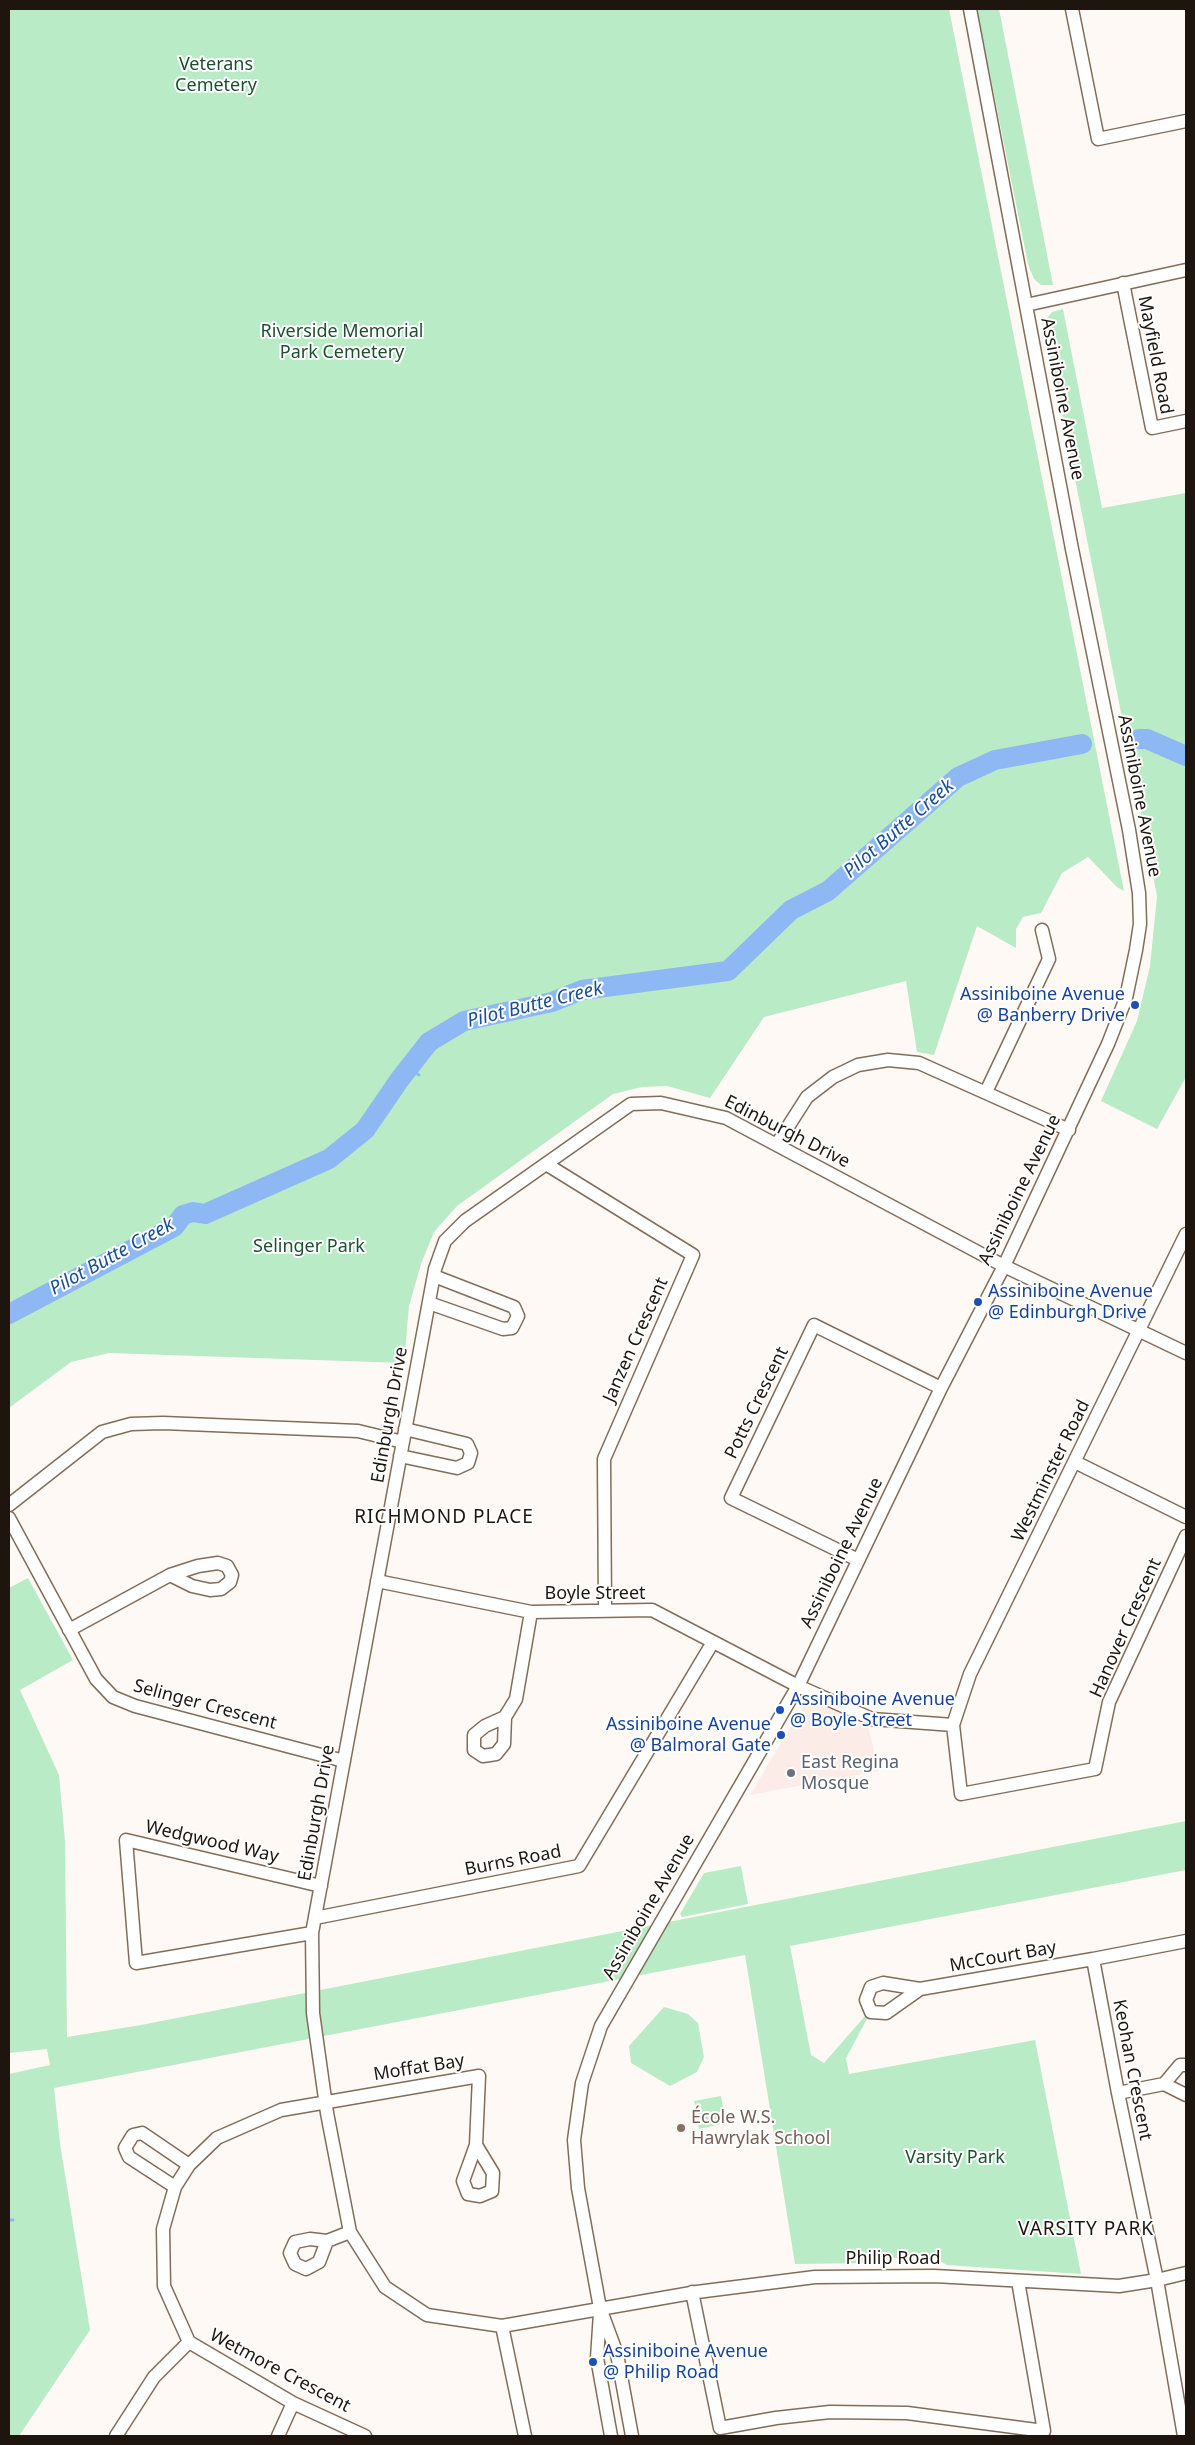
<!DOCTYPE html>
<meta charset="utf-8">
<style>
body{margin:0}
#map{position:relative;width:1195px;height:2445px;overflow:hidden;background:#fef9f4;font-family:"Noto Sans",sans-serif}
canvas{display:block}
.frame{position:absolute;inset:0;border:10px solid #1e160e;pointer-events:none}
</style>
<div id="map">
<canvas width="1195" height="2445"></canvas>
<div class="frame"></div>
</div>
<script>
const ctx = document.querySelector('canvas').getContext('2d');
ctx.lineJoin = 'round';
function paint(path, color) { ctx.fillStyle = color; ctx.fill(path, 'evenodd'); }
const toPath = rows => new Path2D(rows.map(r => 'M' + r).join(''));
function stroke(path, color, width, dash) { ctx.strokeStyle = color; ctx.lineWidth = width; ctx.lineCap = dash ? 'butt' : 'round'; ctx.setLineDash(dash || []); ctx.stroke(path); }
function label(font, color, halo, rows, align = 'center') {
  ctx.font = font + ' "Noto Sans",sans-serif'; ctx.lineWidth = 4; ctx.setLineDash([]); ctx.textBaseline = 'middle'; ctx.strokeStyle = halo; ctx.fillStyle = color; for (const [text, x, y, turn = 0] of rows) {
    ctx.save(); ctx.translate(x, y); ctx.rotate((+turn || 0) * Math.PI / 180); ctx.textAlign = isNaN(turn) ? turn : align; if (halo) ctx.strokeText(text, 0, 0); ctx.fillText(text, 0, 0); ctx.restore();
  }
}
paint(toPath([
 [811,1700,818,1701,868,1726,879,1771,750,1795,803,1706]
]), '#fcece8');
paint(toPath([
 [9,9,949,9,1124,891,1117,887,1088,857,1062,873,1041,913,1023,917,1016,929,1016,948,977,926,934,1055,917,1052,906,981,764,1017,710,1098,667,1086,642,1087,613,1094,457,1206,434,1232,421,1264,409,1306,404,1363,109,1353,71,1362,9,1408],
 [977,9,999,9,1053,285,1041,285,1034,279,1028,264],
 [1063,309,1102,508,1186,493,1186,1077,1157,1129,1101,1101,1137,1021,1150,966,1157,896,1045,326,1046,319,1052,312],
 [28,1578,73,1660,20,1690,59,1775,65,1841,67,2037,141,2025,1186,1821,1186,1870,790,1946,811,2055,824,2063,866,2015,868,2017,846,2058,849,2074,1035,2040,1081,2274,947,2265,935,2258,881,2258,868,2263,795,2264,745,1955,54,2088,60,2143,90,2330,19,2436,9,2436,9,2074,50,2065,47,2049,9,2053,9,1588],
 [741,1866,748,1904,682,1917,680,1914,704,1873],
 [664,2007,688,2014,698,2023,704,2057,697,2072,670,2086,631,2063,629,2046],
 [721,2096,726,2123,699,2129,694,2101]
]), '#b9ebc6');
stroke(toPath([
 [406,1073,414,1072,419,1075],
 [9,2220,13,2220]
]), '#8eb8f4', 3);
stroke(toPath([
 [1139,739,1147,739,1186,756],
 [9,1314,174,1227,183,1215,193,1212,205,1214,329,1159,365,1130,400,1079,429,1042,464,1021,552,1002,582,990,728,971,791,910,828,891,958,777,995,760,1082,744]
]), '#8eb8f4', 20);
const minor = toPath([
 [1072,9,1098,139,1186,121],
 [1123,283,1152,428,1186,421],
 [1026,305,1186,270],
 [986,1092,1049,959,1042,930],
 [777,1144,807,1097,833,1077,858,1065,888,1060,919,1063,1069,1130],
 [546,1164,693,1255,604,1459,605,1611],
 [1186,1234,970,1674,953,1725,961,1794,1095,1769,1109,1702,1186,1536],
 [429,1303,503,1329,512,1328,518,1316,514,1307,434,1276],
 [1186,1353,1004,1266,726,1118,661,1103,631,1104,465,1221,445,1241,435,1269,312,1933,313,2013,327,2113,350,2232,385,2287,427,2315,502,2326,697,2292,815,2277,934,2276,1119,2286,1157,2280,1186,2273],
 [400,1456,457,1468,468,1463,471,1453,467,1444,405,1429],
 [1075,1462,1186,1517],
 [9,1505,102,1432,131,1424,163,1423,358,1431,403,1442],
 [9,1518,96,1679,113,1697,135,1706,344,1761],
 [858,1560,731,1498,814,1325,941,1388],
 [377,1581,531,1612,652,1610,798,1686,872,1719,953,1725],
 [69,1630,170,1575,198,1566,218,1563,227,1566,232,1575,230,1582,221,1589,210,1590,192,1586,170,1575],
 [505,1717,485,1726,474,1735,474,1750,483,1756,496,1754,504,1744,505,1717,516,1699,531,1612],
 [315,1918,579,1866,713,1642],
 [312,1933,136,1963,126,1840,321,1886],
 [920,1989,886,2013,871,2012,866,2000,871,1987,883,1983,920,1989,1093,1959],
 [1164,2084,1186,2095],
 [1118,2093,1164,2084,1180,2065,1186,2065],
 [175,2187,129,2157,125,2148,133,2135,142,2133,189,2165],
 [327,2241,319,2262,306,2269,295,2264,290,2253,295,2242,310,2239,327,2241,350,2232],
 [692,2292,720,2428,776,2418,830,2412,907,2413,1044,2431,1018,2281],
 [600,2313,597,2358,611,2436],
 [502,2326,525,2436],
 [116,2436,154,2377,189,2342],
 [278,2436,293,2403],
 [365,2436,293,2403,189,2342,164,2286,163,2229,175,2187,189,2165,217,2138,281,2110,479,2076,476,2145,463,2181,468,2194,480,2196,492,2191,493,2173,476,2145],
 [632,2436,617,2354,600,2308,578,2188,574,2140,582,2083,601,2026,798,1686,941,1388,1004,1266,1108,1044,1126,998,1136,950,1140,924,1139,893,1129,830,1072,549,970,9],
 [1184,2436,1157,2280,1118,2093,1093,1959,1186,1941]
]);
stroke(minor, '#826d5a', 15);
stroke(minor, '#fff', 12);
for (const [x, y, r, color] of [
 [1135,1005,5,"#1a4fb4"],
 [978,1302,5,"#1a4fb4"],
 [780,1710,5,"#1a4fb4"],
 [781,1735,5,"#1a4fb4"],
 [791,1773,5,"#6b7280"],
 [681,2128,5,"#8d6e63"],
 [593,2362,5,"#1a4fb4"]
]) { const dot = new Path2D(); dot.arc(x, y, r, 0, 2 * Math.PI); ctx.fillStyle = color; ctx.fill(dot); stroke(dot, '#fff', 2); }
label('18px', '#1d4f2f', '#fff', [
 ["Veterans",216,65],
 ["Cemetery",216,86],
 ["Riverside Memorial",342,332],
 ["Park Cemetery",342,353],
 ["Selinger Park",309,1247],
 ["Varsity Park",955,2158]
]);
label('18px', '#1e160e', '#fff', [
 ["Mayfield Road",1155,355,79],
 ["Assiniboine Avenue",1062,399,79],
 ["Assiniboine Avenue",1139,796,79],
 ["Edinburgh Drive",787,1132,27],
 ["Assiniboine Avenue",1020,1190,-64],
 ["Janzen Crescent",636,1340,-66],
 ["Potts Crescent",757,1403,-64],
 ["Edinburgh Drive",390,1415,-80],
 ["Westminster Road",1051,1471,-64],
 ["Assiniboine Avenue",842,1553,-64],
 ["Boyle Street",595,1594],
 ["Hanover Crescent",1126,1628,-66],
 ["Selinger Crescent",205,1705,15],
 ["Edinburgh Drive",317,1813,-80],
 ["Wedgwood Way",212,1842,13],
 ["Burns Road",513,1861,-11],
 ["Assiniboine Avenue",649,1907,-60],
 ["McCourt Bay",1003,1957,-10],
 ["Moffat Bay",419,2068,-9],
 ["Keohan Crescent",1132,2070,79],
 ["Philip Road",893,2259],
 ["Wetmore Crescent",280,2371,28]
]);
label('18px', '#164399', '#fff', [
 ["Assiniboine Avenue",1125,995,"right"],
 ["@ Banberry Drive",1125,1016,"right"],
 ["Assiniboine Avenue",988,1292],
 ["@ Edinburgh Drive",988,1313],
 ["Assiniboine Avenue",790,1700],
 ["@ Boyle Street",790,1721],
 ["Assiniboine Avenue",771,1725,"right"],
 ["@ Balmoral Gate",771,1746,"right"],
 ["Assiniboine Avenue",603,2352],
 ["@ Philip Road",603,2373]
], 'left');
label('18px', '#5b616d', '#fff', [
 ["East Regina",801,1763],
 ["Mosque",801,1784]
], 'left');
label('18px', '#785e54', '#fff', [
 ["École W.S.",691,2118],
 ["Hawrylak School",691,2139]
], 'left');
label('italic 19px', '#194e94', '#fff', [
 ["Pilot Butte Creek",899,829,-41],
 ["Pilot Butte Creek",535,1005,-14],
 ["Pilot Butte Creek",112,1257,-29]
]);
ctx.letterSpacing = '1px';
label('19px', '#1e160e', '#fff', [
 ["RICHMOND PLACE",444,1518],
 ["VARSITY PARK",1086,2230]
]);
ctx.letterSpacing = '0px';
</script>
